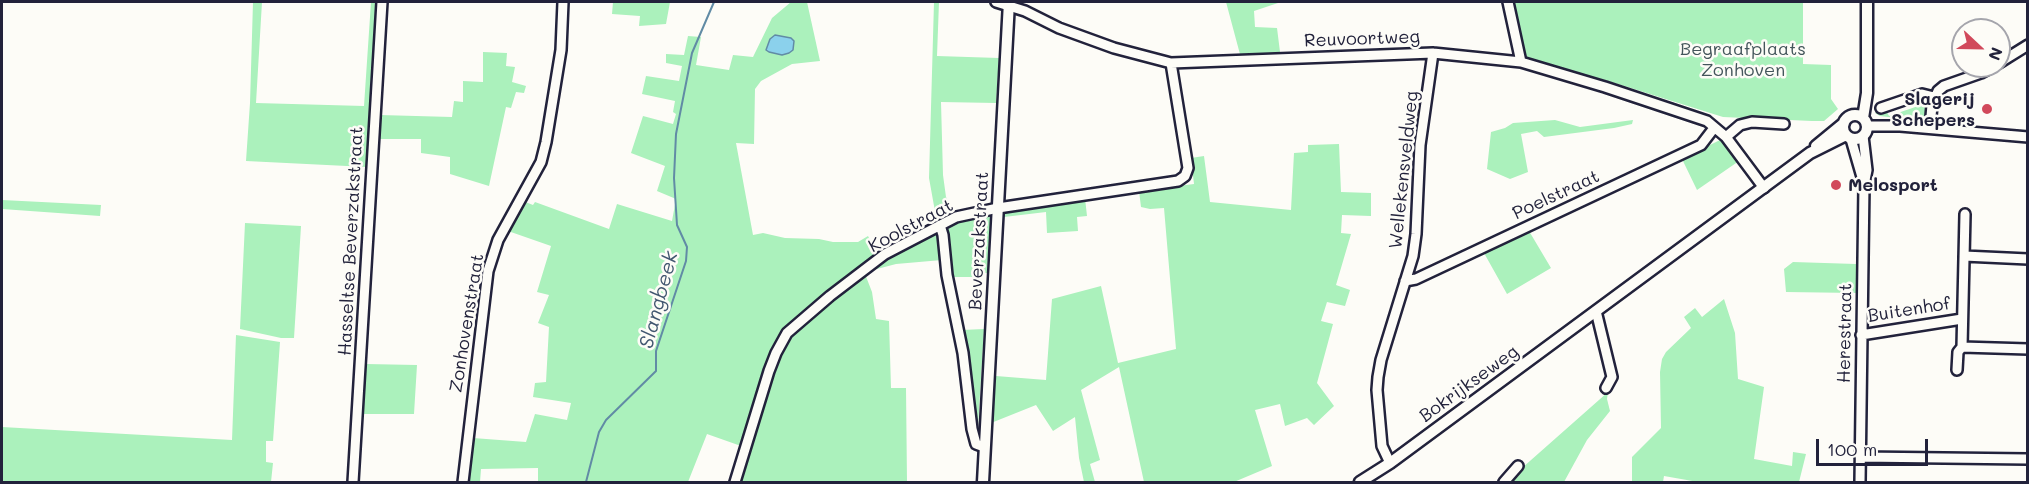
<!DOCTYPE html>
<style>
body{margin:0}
#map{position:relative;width:2029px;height:484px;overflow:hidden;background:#fdfcf7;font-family:Mali,sans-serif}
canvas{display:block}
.frame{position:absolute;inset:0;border:3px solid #22223b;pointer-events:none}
.north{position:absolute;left:1951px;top:18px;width:60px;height:60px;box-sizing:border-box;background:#fdfcf7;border:2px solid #a5a5ac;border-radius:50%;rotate:112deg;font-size:16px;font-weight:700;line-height:24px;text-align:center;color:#22223b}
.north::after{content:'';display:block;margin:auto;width:21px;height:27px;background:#d1495b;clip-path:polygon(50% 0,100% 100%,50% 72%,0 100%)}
.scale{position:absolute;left:1816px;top:439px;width:112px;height:27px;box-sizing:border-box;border:3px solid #22223b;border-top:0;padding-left:8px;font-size:18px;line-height:21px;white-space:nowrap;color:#22223b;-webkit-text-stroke:4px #fdfcf7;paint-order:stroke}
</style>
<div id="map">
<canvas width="2029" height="484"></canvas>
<div class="frame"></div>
<div class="north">N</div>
<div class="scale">100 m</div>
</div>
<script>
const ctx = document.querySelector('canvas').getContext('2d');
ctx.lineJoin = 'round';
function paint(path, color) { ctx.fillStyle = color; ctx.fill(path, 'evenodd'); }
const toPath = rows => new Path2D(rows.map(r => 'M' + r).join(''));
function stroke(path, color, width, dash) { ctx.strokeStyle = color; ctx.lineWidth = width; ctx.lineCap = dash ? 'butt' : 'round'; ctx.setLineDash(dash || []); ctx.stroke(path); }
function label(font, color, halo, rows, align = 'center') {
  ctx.font = font + ' Mali,sans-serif'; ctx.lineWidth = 5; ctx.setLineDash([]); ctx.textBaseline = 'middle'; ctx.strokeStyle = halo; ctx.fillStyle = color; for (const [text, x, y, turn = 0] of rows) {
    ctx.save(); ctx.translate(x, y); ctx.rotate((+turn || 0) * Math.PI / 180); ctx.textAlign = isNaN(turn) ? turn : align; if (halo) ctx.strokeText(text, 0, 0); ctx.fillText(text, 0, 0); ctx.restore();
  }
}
paint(toPath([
 [253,2,262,2,256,103,364,106,371,2,378,2,367,167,246,161,250,103],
 [613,2,670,2,666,24,639,26,640,16,612,14],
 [791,2,807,2,820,61,792,64,761,81,755,89,754,144,736,143,753,235,763,233,785,238,819,239,833,242,858,242,868,236,877,254,787,327,771,354,741,446,707,434,688,482,538,482,538,468,481,469,480,482,469,482,473,438,526,442,535,414,567,420,571,403,533,397,535,383,546,382,549,327,538,323,549,295,537,292,551,246,508,231,523,201,533,205,535,202,609,229,617,204,672,221,676,199,657,191,665,166,631,153,643,116,673,124,676,114,673,112,675,101,642,94,646,76,679,81,682,66,666,63,666,54,684,55,688,36,701,37,696,65,729,70,733,55,753,57,772,18],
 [934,2,939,2,937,56,999,58,996,103,941,102,943,175,946,197,953,212,936,217,929,178],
 [1226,2,1281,2,1254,11,1255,27,1277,28,1280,52,1278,55,1241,58],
 [1511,2,1803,2,1803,64,1831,65,1831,99,1838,109,1824,121,1812,121,1723,117,1605,80,1529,60,1524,52,1519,35],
 [483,52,507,53,506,66,515,67,512,82,526,86,524,93,516,92,511,108,506,107,489,186,450,174,450,157,421,153,421,139,380,139,380,115,452,117,454,101,463,102,463,81,483,82],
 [1922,97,1928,101,1926,118,1921,121,1880,116,1875,113,1882,108,1886,110,1889,116,1924,104],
 [1555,120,1580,127,1633,120,1632,124,1614,128,1544,137,1537,131,1521,134,1528,172,1510,179,1487,169,1491,132,1505,128,1513,123],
 [1720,140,1739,161,1697,190,1682,159],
 [1339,144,1341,192,1371,193,1371,216,1342,215,1341,233,1351,234,1336,285,1350,290,1345,306,1327,302,1321,321,1333,324,1317,383,1334,406,1314,425,1307,418,1285,426,1280,404,1255,410,1272,466,1234,482,1144,482,1119,367,1081,390,1100,460,1090,464,1095,482,1084,482,1079,458,1075,417,1053,431,1036,405,991,423,996,376,1046,380,1052,299,1101,286,1118,363,1176,349,1164,208,1150,209,1141,207,1139,191,1194,184,1191,158,1204,156,1210,202,1291,210,1294,153,1308,152,1308,145],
 [1085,198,1087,216,1077,217,1078,231,1047,233,1046,212,1004,217,1004,210],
 [2,200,101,205,100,216,2,209],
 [991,211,987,273,978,273,977,277,950,277,946,231,949,224,953,221],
 [245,223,301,226,294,338,281,338,240,329],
 [1529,231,1551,268,1507,294,1484,253],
 [934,234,939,237,942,260,896,264,877,269,877,266],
 [1793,262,1856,264,1856,293,1786,292,1784,269],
 [865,274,872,292,876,319,889,321,891,388,906,388,907,482,740,482,778,364,791,336,824,306],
 [1724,299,1735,333,1738,379,1764,387,1754,459,1792,466,1793,452,1806,454,1799,482,1698,482,1664,476,1663,482,1632,482,1632,457,1661,428,1660,372,1662,359,1666,352,1691,328,1684,317,1695,308,1702,317],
 [984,329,978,426,976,429,962,330],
 [236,335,280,342,273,441,266,441,266,462,273,463,271,482,2,482,2,427,232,440],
 [366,364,417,365,414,414,363,414],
 [1608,392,1607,399,1610,411,1587,440,1564,482,1509,482,1522,468]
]), '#abf1bc');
const water = toPath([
 [775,35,791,38,794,41,793,50,789,53,782,55,769,52,766,50,770,39,775,35]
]);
paint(water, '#8bd1ec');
stroke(water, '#618ba5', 1.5);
stroke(toPath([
 [586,482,599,432,606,420,656,371,656,351,686,261,687,247,677,225,674,178,676,134,692,53,714,2]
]), '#618ba5', 2);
const minor = toPath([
 [996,2,1025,11,1059,28,1114,48,1171,63,1433,53,1521,62,1605,87,1707,121,1726,137,1764,188],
 [1508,2,1521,62],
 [1999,63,2028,45],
 [1881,108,1922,94,1934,97],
 [1867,126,1900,126,2028,137],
 [1930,128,1932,105,1938,91,1944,86,1981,73,1994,66],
 [1726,137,1740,125,1752,122,1784,124],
 [1851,139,1862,177],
 [1965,214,1962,347,2028,349],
 [940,225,943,235,947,275,963,353,972,429,976,444,984,447],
 [1964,256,2028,259],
 [1405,281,1416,279,1701,145,1714,128],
 [1596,311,1612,377,1606,388],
 [1861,335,1962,319],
 [1957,370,1958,352,1962,347],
 [1860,457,2028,459],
 [1390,463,1382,446,1377,390,1378,377,1381,360,1413,256,1416,234,1420,145,1433,53],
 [353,482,382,2],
 [463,482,488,271,498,240,541,162,546,142,561,50,563,2],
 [735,482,769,371,776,353,787,333,830,296,885,254,956,217,998,208,1178,181,1185,176,1188,168,1171,63],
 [1504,482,1518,466],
 [1860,482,1864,185,1867,170,1863,136]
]);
const tertiary = toPath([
 '1843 127a12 12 0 1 1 24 0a12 12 0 1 1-24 0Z',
 [1863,118,1867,93,1867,2],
 [1816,146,1844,123],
 [983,482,1009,2],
 [1360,482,1390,463,1810,153,1846,135]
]);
stroke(minor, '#22223b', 14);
stroke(tertiary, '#22223b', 15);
stroke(minor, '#fdfcf7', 9);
stroke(tertiary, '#fdfcf7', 10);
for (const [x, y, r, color] of [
 [1987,109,6,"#d1495b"],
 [1836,185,6,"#d1495b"]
]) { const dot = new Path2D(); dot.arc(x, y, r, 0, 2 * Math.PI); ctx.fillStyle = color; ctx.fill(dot); stroke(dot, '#fdfcf7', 2); }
label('18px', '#22223b', '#fdfcf7', [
 ["Reuvoortweg",1362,39,-2],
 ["Wellekensveldweg",1404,170,-84],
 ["Poelstraat",1556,195,-25],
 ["Koolstraat",911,226,-28],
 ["Hasseltse Beverzakstraat",351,241,-87],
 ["Beverzakstraat",979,241,-87],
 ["Buitenhof",1909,310,-9],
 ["Zonhovenstraat",467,323,-81],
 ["Herestraat",1845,333,-89],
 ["Bokrijkseweg",1469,384,-36]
]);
label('18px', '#44565b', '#fdfcf7', [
 ["Begraafplaats",1743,49],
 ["Zonhoven",1743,70]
]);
label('bold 18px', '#22223b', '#fdfcf7', [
 ["Slagerij",1975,99],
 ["Schepers",1975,120],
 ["Melosport",1848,185,"left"]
], 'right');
label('italic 20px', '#425770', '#fdfcf7', [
 ["Slangbeek",659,300,-75]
]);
</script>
